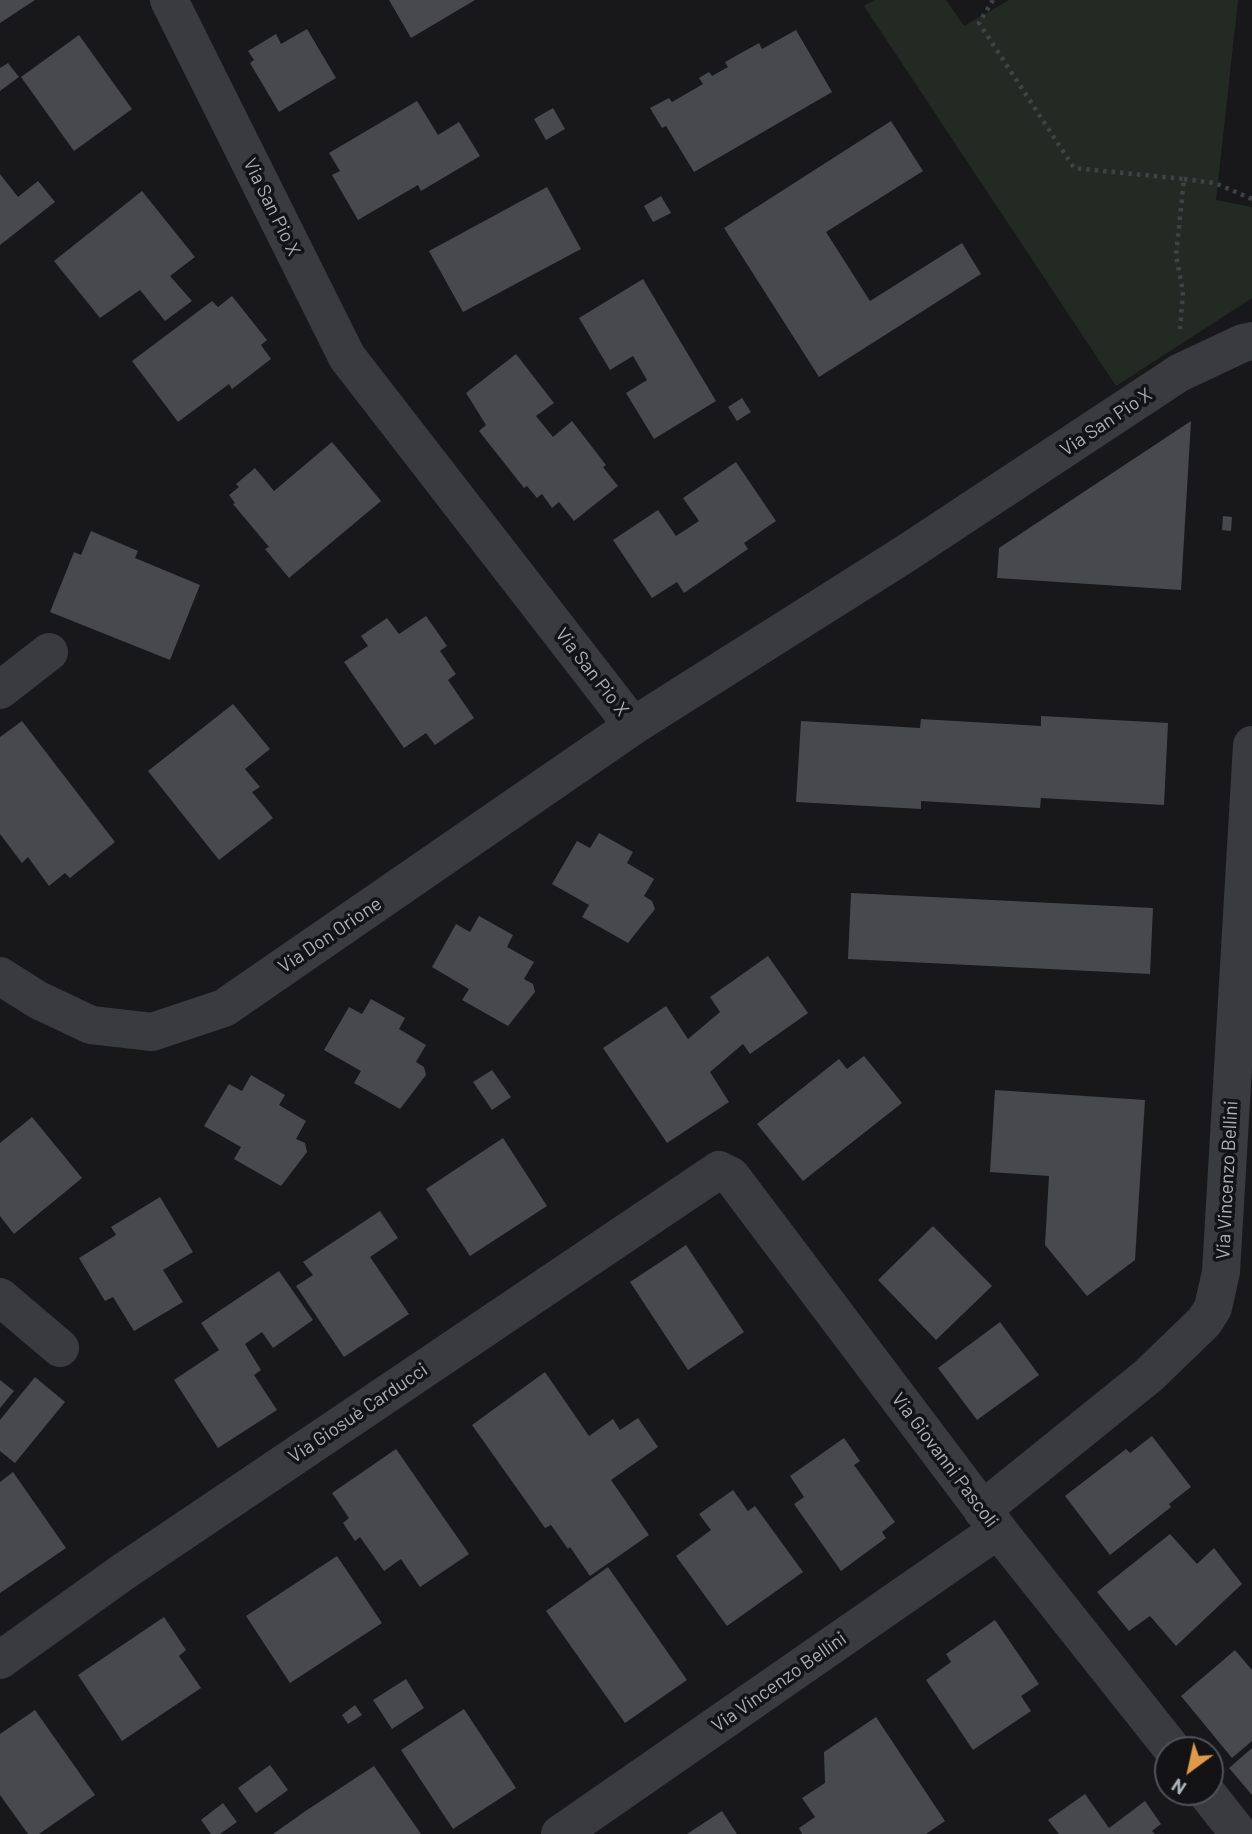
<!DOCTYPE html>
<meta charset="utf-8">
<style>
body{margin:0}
#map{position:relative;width:1252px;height:1834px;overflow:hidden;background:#18181a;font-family:Barlow,sans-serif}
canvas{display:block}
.north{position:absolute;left:1154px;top:1736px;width:70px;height:70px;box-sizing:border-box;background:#131315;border:2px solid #505256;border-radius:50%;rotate:213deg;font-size:19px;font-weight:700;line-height:28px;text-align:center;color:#acb1b8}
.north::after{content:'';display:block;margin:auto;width:24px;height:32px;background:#e0994a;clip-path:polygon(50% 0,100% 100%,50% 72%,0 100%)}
</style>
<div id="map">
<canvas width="1252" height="1834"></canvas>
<div class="north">N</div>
</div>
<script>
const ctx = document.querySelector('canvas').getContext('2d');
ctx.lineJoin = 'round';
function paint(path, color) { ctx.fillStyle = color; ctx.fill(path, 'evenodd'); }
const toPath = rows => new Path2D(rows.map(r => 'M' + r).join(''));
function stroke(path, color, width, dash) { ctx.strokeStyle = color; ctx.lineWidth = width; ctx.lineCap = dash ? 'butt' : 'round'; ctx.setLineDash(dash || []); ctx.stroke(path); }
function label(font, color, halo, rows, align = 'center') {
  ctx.font = font + ' Barlow,sans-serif'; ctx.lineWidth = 7; ctx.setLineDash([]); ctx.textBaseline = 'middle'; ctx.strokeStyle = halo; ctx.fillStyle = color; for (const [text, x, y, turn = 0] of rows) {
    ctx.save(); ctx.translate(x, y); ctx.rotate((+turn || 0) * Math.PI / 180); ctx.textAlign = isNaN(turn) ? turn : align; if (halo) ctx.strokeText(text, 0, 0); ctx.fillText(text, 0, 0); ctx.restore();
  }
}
paint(toPath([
 [874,0,946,0,964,26,1009,0,1238,0,1216,200,1252,207,1252,298,1116,386,864,6]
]), '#232a23');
paint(toPath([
 [0,0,35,0,0,23],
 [389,0,475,0,411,38],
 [307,29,336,78,279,112,250,63,254,60,248,51,276,34,281,44],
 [796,30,832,92,694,172,666,126,662,128,650,108,669,98,672,102,703,84,699,78,709,72,712,76,728,67,725,62,759,43,762,49],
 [79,35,132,109,74,151,21,77],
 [8,63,19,77,0,91,0,68],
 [417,101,438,135,459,122,480,156,421,191,418,185,358,220,332,175,340,171,329,153],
 [553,108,565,129,546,140,534,119],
 [891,121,923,171,826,232,870,301,962,243,981,274,819,377,724,228],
 [0,174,18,197,38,181,55,202,0,245],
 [547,187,581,249,463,312,429,251],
 [142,191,195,257,170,276,192,301,165,321,140,290,100,318,54,261],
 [661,196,671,213,653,222,644,206],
 [643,279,716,401,654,439,626,393,647,380,633,356,610,370,579,318],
 [232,296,267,340,261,345,271,359,232,389,229,384,178,422,132,361,212,301,218,307],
 [516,354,554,403,536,416,553,437,572,421,606,465,603,467,618,486,574,521,559,502,552,508,542,494,537,498,527,486,524,488,479,431,486,425,466,393],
 [742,398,751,412,737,421,728,407],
 [1191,421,1181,590,997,578,999,548],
 [332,442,381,501,289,578,265,549,269,547,233,504,235,503,229,495,239,487,236,484,255,468,274,491],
 [736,462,776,521,744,543,748,549,684,593,677,582,652,598,613,540,658,510,676,536,699,521,683,498],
 [1223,516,1232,517,1231,531,1222,530],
 [91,531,138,551,135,558,200,585,170,660,50,612,74,552,81,555],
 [426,616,447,646,440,651,456,674,448,680,474,718,435,745,426,733,404,748,344,662,368,646,361,636,387,618,399,634],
 [233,704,270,749,245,769,260,787,252,792,273,818,219,860,148,771],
 [1041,716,1168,723,1164,805,1041,798,1040,808,921,801,921,809,796,802,801,721,920,728,921,719,1041,726],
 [22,721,115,842,70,878,65,873,49,886,28,857,22,863,0,834,0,737],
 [599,833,633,852,627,863,654,879,644,896,652,901,655,909,628,943,582,917,589,905,552,884,577,841,590,848],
 [851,893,1153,908,1150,974,848,959],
 [479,916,513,935,507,947,534,962,524,979,533,984,535,992,508,1026,462,1000,469,989,432,967,456,924,470,932],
 [768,956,808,1013,750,1054,743,1044,710,1072,729,1102,667,1143,603,1048,666,1006,688,1039,720,1012,710,997],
 [371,999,405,1018,399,1029,426,1045,416,1062,424,1067,426,1075,400,1109,354,1083,361,1071,324,1050,349,1007,362,1014],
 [864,1056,902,1103,803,1181,757,1124,839,1059,847,1069],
 [492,1070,511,1097,492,1110,473,1082],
 [251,1075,285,1095,279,1105,306,1121,296,1139,305,1143,307,1152,281,1186,234,1159,241,1147,204,1126,229,1084,242,1091],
 [995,1090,1145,1100,1135,1260,1087,1296,1045,1245,1049,1176,990,1172],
 [32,1117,82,1178,14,1234,0,1216,0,1143],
 [503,1138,547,1206,470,1256,426,1189],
 [160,1197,193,1252,163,1270,183,1302,134,1331,113,1297,105,1301,79,1258,116,1235,111,1227],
 [380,1211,398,1238,370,1257,409,1314,344,1357,296,1286,313,1275,303,1262],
 [933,1226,992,1286,936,1340,878,1280],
 [686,1245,744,1332,688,1370,630,1282],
 [279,1271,313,1320,273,1348,262,1332,245,1344,261,1370,254,1375,277,1410,218,1448,174,1380,219,1350,201,1323],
 [1000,1322,1039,1375,977,1420,938,1368],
 [545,1372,589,1436,613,1419,620,1430,638,1418,658,1447,611,1480,649,1535,590,1576,570,1547,568,1549,551,1525,545,1528,472,1425],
 [35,1377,65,1402,15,1463,0,1451,0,1420],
 [0,1380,14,1391,0,1408],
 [1152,1436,1191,1487,1169,1504,1171,1507,1110,1555,1065,1496,1126,1449,1130,1453],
 [844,1438,860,1461,854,1465,895,1522,882,1532,886,1538,841,1571,794,1504,804,1497,790,1476],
 [396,1449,469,1554,420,1587,401,1559,384,1571,360,1537,355,1541,343,1523,349,1518,332,1493],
 [13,1472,66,1548,0,1593,0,1482],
 [733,1490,748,1511,755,1506,803,1572,727,1626,676,1556,711,1530,699,1514],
 [1170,1534,1197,1564,1214,1548,1242,1584,1176,1646,1150,1616,1129,1631,1097,1592],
 [337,1556,382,1623,290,1683,246,1616],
 [608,1567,687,1680,625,1723,546,1611],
 [164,1617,186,1650,179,1656,201,1688,122,1741,78,1675],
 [995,1620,1039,1684,1021,1696,1031,1711,973,1750,926,1680,951,1662,946,1654],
 [1235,1650,1252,1670,1252,1741,1232,1758,1181,1696],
 [406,1679,424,1708,392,1729,373,1700],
 [355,1705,362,1715,348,1724,342,1715],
 [464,1709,516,1788,453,1829,401,1750],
 [35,1710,95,1795,39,1834,28,1834,0,1795,0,1734],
 [876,1717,945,1821,926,1834,802,1834,799,1828,815,1817,802,1798,825,1783,824,1752],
 [1252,1748,1252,1795,1229,1768],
 [270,1765,288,1790,256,1813,238,1788],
 [374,1766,421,1834,273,1834,307,1810],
 [1085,1794,1109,1828,1145,1801,1161,1824,1152,1831,1155,1834,1059,1834,1048,1820],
 [223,1803,237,1822,220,1834,211,1834,201,1820],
 [722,1811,737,1834,687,1834]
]), '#47494c');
stroke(toPath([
 [993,0,979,23,1074,168,1184,179,1176,255,1183,292,1180,329],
 [1184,179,1215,183,1252,199]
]), '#404245', 4.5, [3.5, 5]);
stroke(toPath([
 [169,0,347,357,633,726,905,554,1179,373,1243,343,1252,341],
 [0,690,49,652],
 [0,976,38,1000,91,1025,152,1032,224,1008,633,726],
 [0,1297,60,1348],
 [982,1510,1148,1376,1204,1322,1213,1308,1221,1272,1252,745],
 [0,1660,123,1572,719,1170,731,1176,998,1530,1173,1750],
 [1206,1792,1239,1834],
 [560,1834,998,1530]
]), '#3a3b3f', 38);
label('19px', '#acb1b8', '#131315', [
 ["Via San Pio X",272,207,64],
 ["Via San Pio X",1106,422,-34],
 ["Via San Pio X",592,672,52],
 ["Via Don Orione",330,935,-34],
 ["Via Vincenzo Bellini",1227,1180,-87],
 ["Via Giosuè Carducci",358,1413,-34],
 ["Via Giovanni Pascoli",945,1460,53],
 ["Via Vincenzo Bellini",779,1682,-35]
]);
</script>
